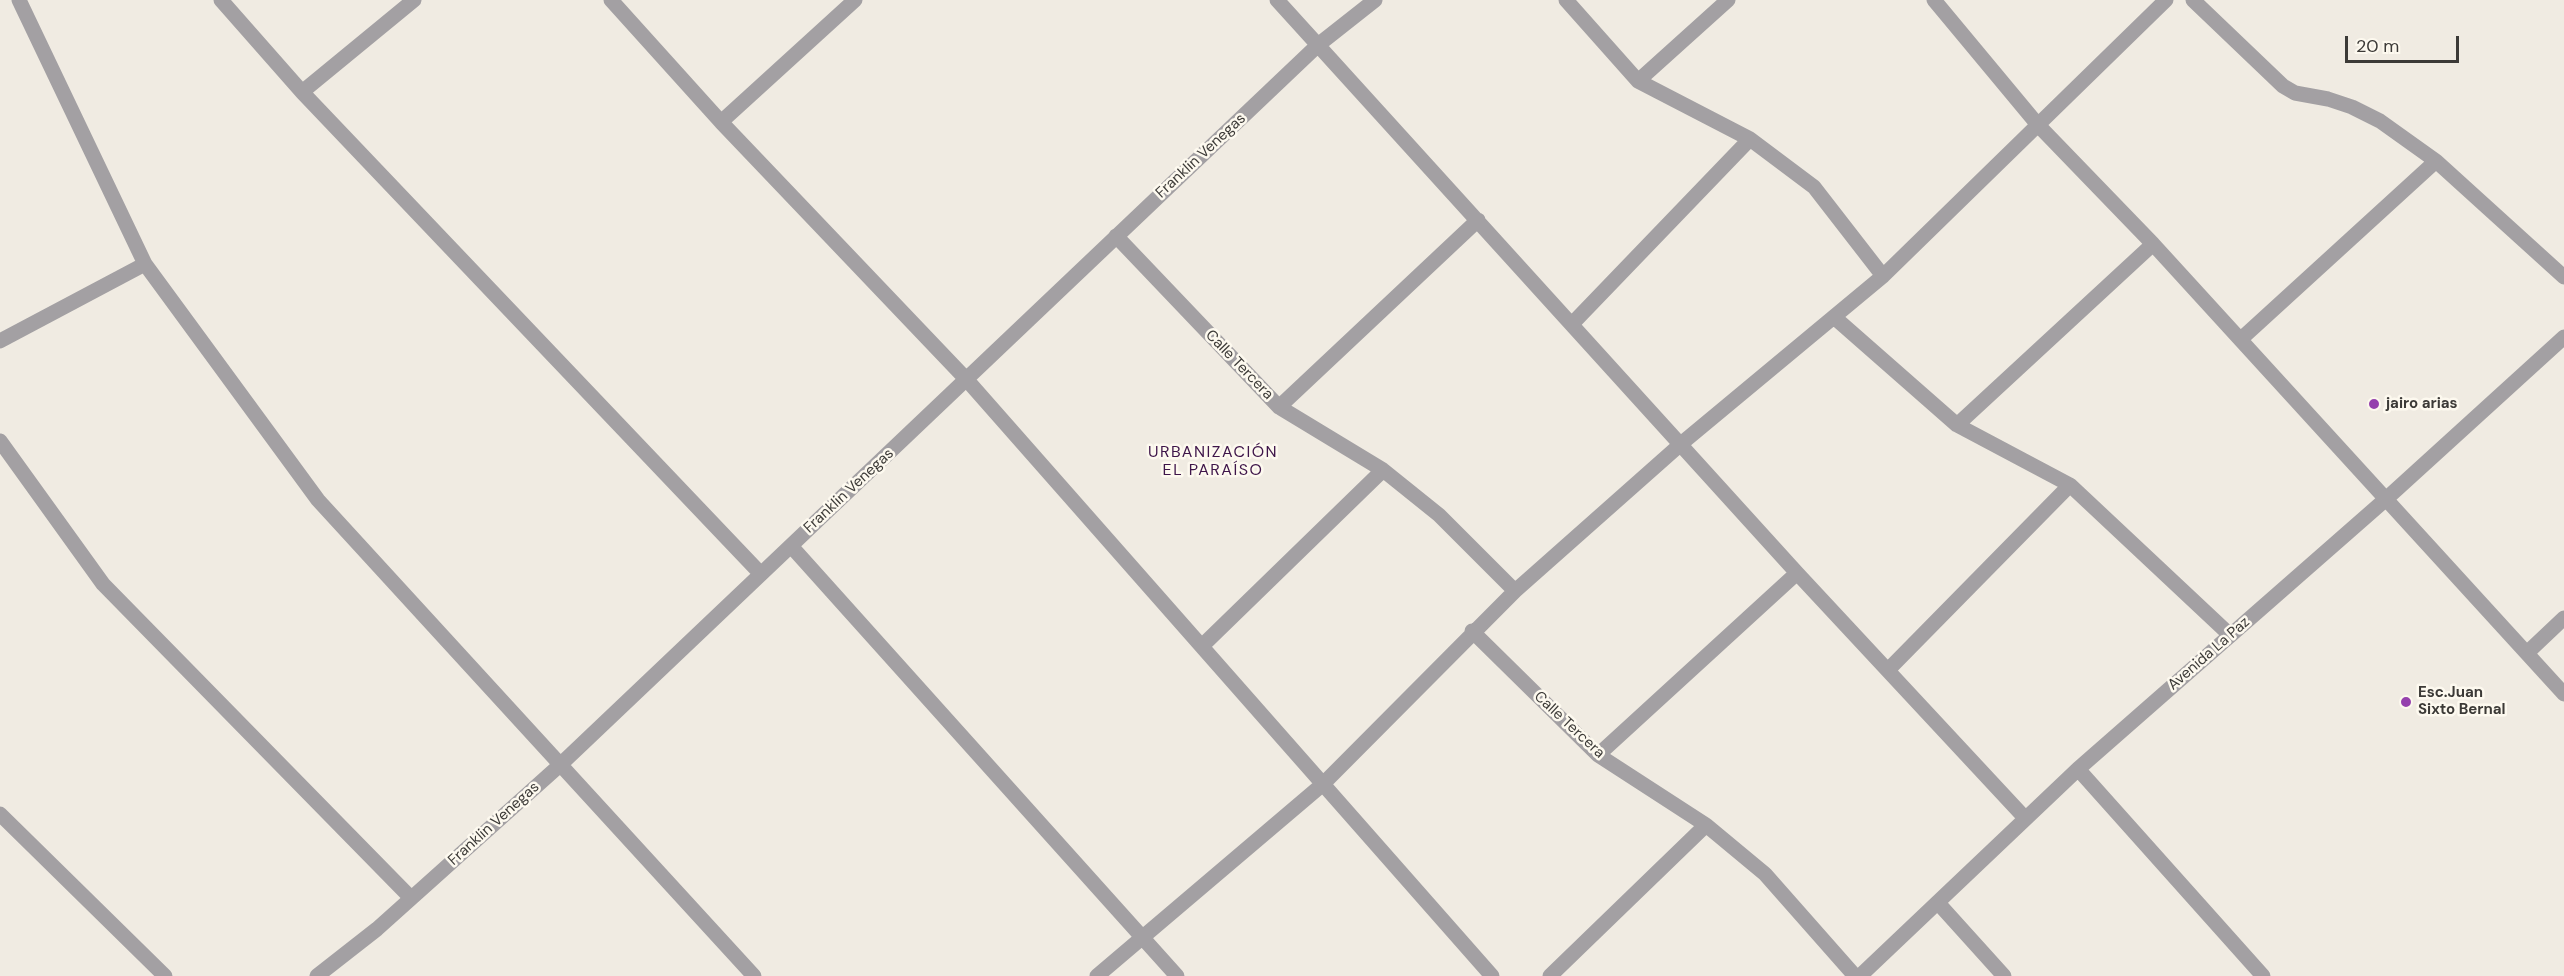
<!DOCTYPE html>
<meta charset="utf-8">
<style>
body{margin:0}
#map{position:relative;width:2564px;height:976px;overflow:hidden;background:#f0ebe2;font-family:"DM Sans",sans-serif}
canvas{display:block}
.scale{position:absolute;left:2345px;top:36px;width:114px;height:27px;box-sizing:border-box;border:3px solid #3c3a37;border-top:0;padding-left:8px;font-size:18px;line-height:21px;white-space:nowrap;color:#3c3a37;-webkit-text-stroke:4px #fdf9ef;paint-order:stroke}
</style>
<div id="map">
<canvas width="2564" height="976"></canvas>
<div class="scale">20 m</div>
</div>
<script>
const ctx = document.querySelector('canvas').getContext('2d');
ctx.lineJoin = 'round';
const toPath = rows => new Path2D(rows.map(r => 'M' + r).join(''));
function stroke(path, color, width, dash) { ctx.strokeStyle = color; ctx.lineWidth = width; ctx.lineCap = dash ? 'butt' : 'round'; ctx.setLineDash(dash || []); ctx.stroke(path); }
function label(font, color, halo, rows, align = 'center') {
  ctx.font = font + ' "DM Sans",sans-serif'; ctx.lineWidth = 5; ctx.setLineDash([]); ctx.textBaseline = 'middle'; ctx.strokeStyle = halo; ctx.fillStyle = color; for (const [text, x, y, turn = 0] of rows) {
    ctx.save(); ctx.translate(x, y); ctx.rotate((+turn || 0) * Math.PI / 180); ctx.textAlign = isNaN(turn) ? turn : align; if (halo) ctx.strokeText(text, 0, 0); ctx.fillText(text, 0, 0); ctx.restore();
  }
}
stroke(toPath([
 [19,0,145,264,318,500,754,976],
 [221,0,302,92,760,573],
 [611,0,721,122,967,380,1492,976],
 [1277,0,1797,573,2025,818],
 [1566,0,1638,81,1750,139],
 [1934,0,2038,125,2153,244,2564,694],
 [2193,0,2283,86,2295,93,2328,99,2352,107,2380,121,2436,161],
 [1638,81,1728,0],
 [302,92,414,0],
 [721,122,855,0],
 [1116,236,1279,407,1383,470],
 [1834,317,1957,425,2070,485],
 [1572,324,1750,139,1814,187,1883,276],
 [2241,339,2436,161,2564,277],
 [0,341,145,264],
 [1279,407,1478,220],
 [1957,425,2153,244],
 [0,441,103,584,411,898],
 [791,546,1177,976],
 [1472,631,1598,755,1706,825],
 [1202,646,1383,470,1439,515,1515,591],
 [2528,652,2564,618],
 [1888,670,2070,485,2230,635],
 [1598,755,1797,573],
 [2078,769,2263,976],
 [0,814,165,976],
 [1939,904,2004,976],
 [317,976,377,929,560,765,1318,45,1375,0],
 [1097,976,1323,784,1515,591,1682,443,1883,276,2166,0],
 [1550,976,1706,825,1765,874,1855,976],
 [1860,976,2078,769,2386,499,2564,337]
]), '#a3a0a3', 15);
for (const [x, y, r, color] of [
 [2374,404,6,"#9540ad"],
 [2406,702,6,"#9540ad"]
]) { const dot = new Path2D(); dot.arc(x, y, r, 0, 2 * Math.PI); ctx.fillStyle = color; ctx.fill(dot); stroke(dot, '#fdf9ef', 2); }
label('15px', '#3c3a37', '#fdf9ef', [
 ["Franklin Venegas",1201,156,-43],
 ["Calle Tercera",1239,365,46],
 ["Franklin Venegas",849,491,-43],
 ["Avenida La Paz",2209,654,-41],
 ["Calle Tercera",1569,725,43],
 ["Franklin Venegas",494,824,-42]
]);
label('bold 15px', '#3c3a37', '#fdf9ef', [
 ["jairo arias",2386,404],
 ["Esc.Juan",2418,693],
 ["Sixto Bernal",2418,710]
], 'left');
ctx.letterSpacing = '1.5px';
label('16px', '#3e1549', '#fdf9ef', [
 ["URBANIZACIÓN",1213,453],
 ["EL PARAÍSO",1213,471]
]);
ctx.letterSpacing = '0px';
</script>
